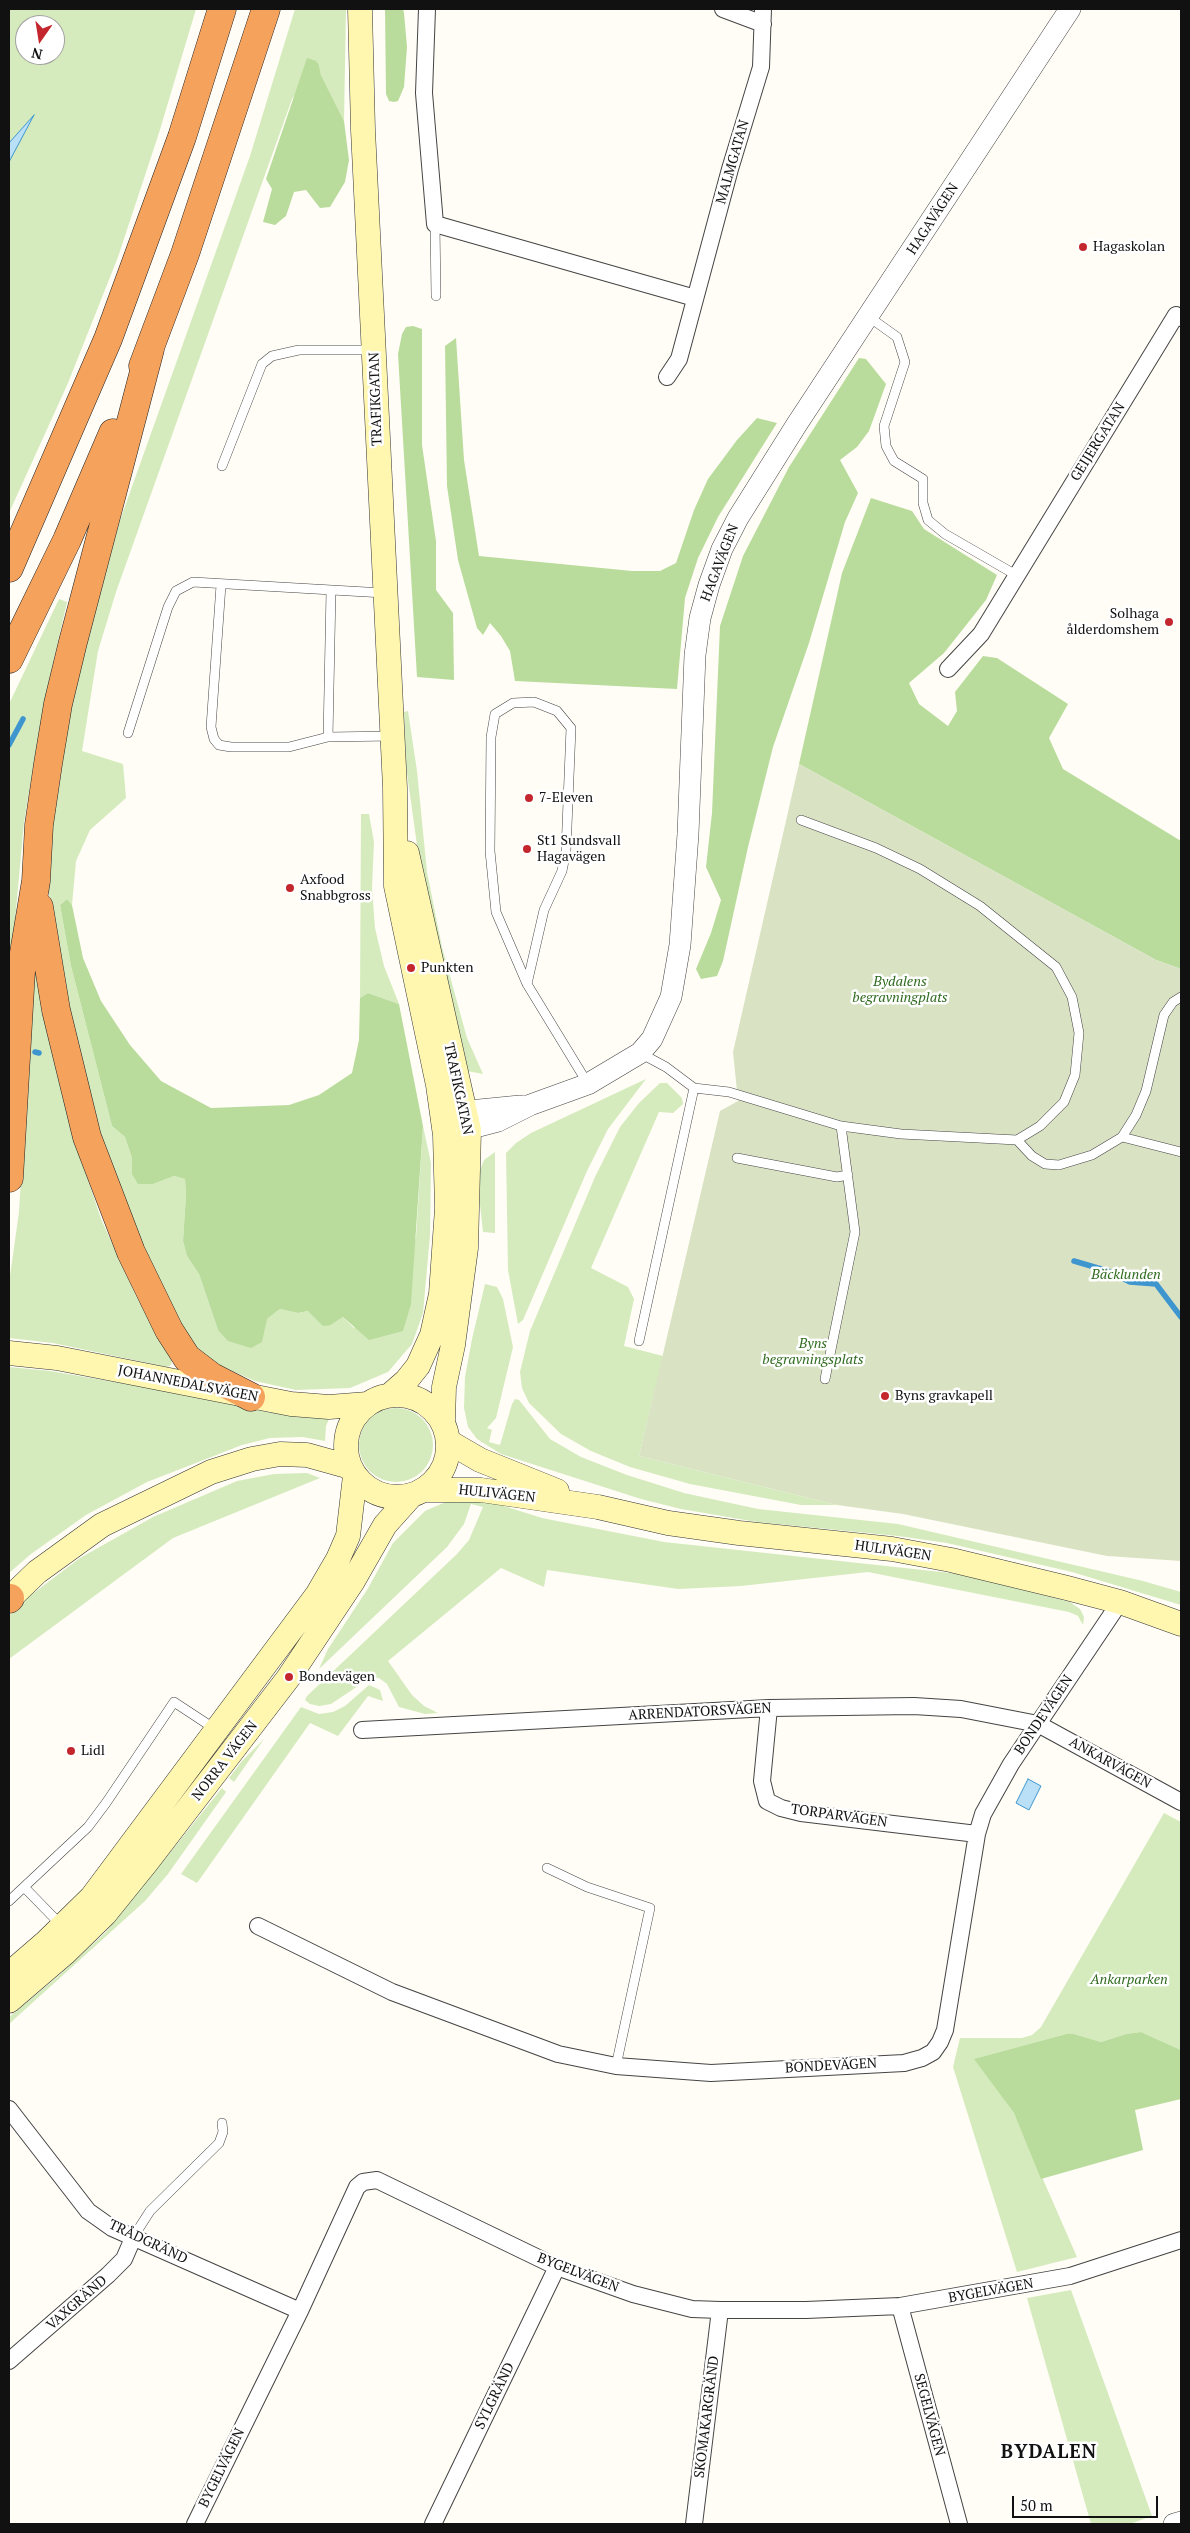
<!DOCTYPE html>
<meta charset="utf-8">
<style>
body{margin:0}
#map{position:relative;width:1190px;height:2533px;overflow:hidden;background:#fffdf5;font-family:"PT Serif",serif}
canvas{display:block}
.frame{position:absolute;inset:0;border:10px solid #111;pointer-events:none}
.north{position:absolute;left:15px;top:15px;width:50px;height:50px;box-sizing:border-box;background:#fff;border:1px solid #a0a0a0;border-radius:50%;rotate:193deg;font-size:14px;font-weight:700;line-height:20px;text-align:center;color:#111}
.north::after{content:'';display:block;margin:auto;width:18px;height:22px;background:#c4262e;clip-path:polygon(50% 0,100% 100%,50% 72%,0 100%)}
.scale{position:absolute;left:1012px;top:2496px;width:146px;height:22px;box-sizing:border-box;border:2px solid #111;border-top:0;padding-left:6px;font-size:15px;line-height:18px;white-space:nowrap;color:#111;-webkit-text-stroke:4px #fff;paint-order:stroke}
</style>
<div id="map">
<canvas width="1190" height="2533"></canvas>
<div class="frame"></div>
<div class="north">N</div>
<div class="scale">50 m</div>
</div>
<script>
const ctx = document.querySelector('canvas').getContext('2d');
ctx.lineJoin = 'round';
function paint(path, color) { ctx.fillStyle = color; ctx.fill(path, 'evenodd'); }
const toPath = rows => new Path2D(rows.map(r => 'M' + r).join(''));
function stroke(path, color, width, dash) { ctx.strokeStyle = color; ctx.lineWidth = width; ctx.lineCap = dash ? 'butt' : 'round'; ctx.setLineDash(dash || []); ctx.stroke(path); }
function label(font, color, halo, rows, align = 'center') {
  ctx.font = font + ' "PT Serif",serif'; ctx.lineWidth = 5; ctx.setLineDash([]); ctx.textBaseline = 'middle'; ctx.strokeStyle = halo; ctx.fillStyle = color; for (const [text, x, y, turn = 0] of rows) {
    ctx.save(); ctx.translate(x, y); ctx.rotate((+turn || 0) * Math.PI / 180); ctx.textAlign = isNaN(turn) ? turn : align; if (halo) ctx.strokeText(text, 0, 0); ctx.fillText(text, 0, 0); ctx.restore();
  }
}
paint(toPath([
 [9,9,196,9,159,133,118,257,68,383,9,513],
 [25,25,55,25,55,55,25,55],
 [295,9,346,9,344,121,321,75,319,65,292,99,116,592,98,651,82,751,123,764,126,798,90,830,76,861,72,905,67,899,60,905,71,966,112,1126,125,1137,132,1158,132,1174,153,1184,174,1176,185,1179,186,1195,183,1241,187,1256,199,1274,218,1330,267,1319,280,1309,298,1313,308,1311,331,1325,343,1317,354,1328,416,1238,423,1126,431,1163,430,1235,423,1313,412,1344,388,1372,350,1388,296,1390,255,1381,221,1366,198,1351,181,1328,140,1247,100,1137,59,966,48,885,50,829,70,705,119,523,250,156],
 [59,599,67,602,44,703,24,822,9,986,9,704],
 [408,711,417,771,427,872,442,947,467,1038,483,1074,467,1071,421,874,406,766,404,712],
 [361,814,369,814,374,842,372,888,375,928,384,966,399,1004,368,993,360,998],
 [34,962,57,1074,74,1138,101,1219,136,1296,172,1360,171,1365,167,1367,53,1343,9,1338,9,1283,19,1212],
 [646,1079,608,1129,587,1171,523,1320,518,1324,508,1270,506,1153,516,1143,531,1133],
 [660,1083,667,1083,682,1098,683,1104,673,1113,659,1112,591,1268,628,1287,634,1299,624,1346,663,1356,639,1456,837,1505,801,1505,690,1484,630,1467,591,1451,561,1434,529,1403,522,1388,520,1372,530,1331,595,1177,620,1127,639,1103],
 [495,1152,495,1233,483,1232,478,1186,480,1170,484,1160],
 [485,1284,497,1287,503,1299,513,1347,496,1418,487,1428,492,1430,489,1442,500,1445,512,1404,515,1399,519,1400,550,1439,581,1457,627,1475,684,1493,758,1509,898,1524,1143,1581,1181,1592,1181,1605,1072,1572,947,1543,898,1536,757,1522,681,1509,641,1499,501,1454,477,1439,468,1427,464,1408,465,1377,472,1339],
 [9,1367,50,1371,155,1389,266,1412,301,1416,331,1414,326,1426,325,1441,303,1437,270,1438,242,1445,147,1482,86,1515,31,1554,9,1573],
 '359 1445a37 37 0 1 1 74 0a37 37 0 1 1-74 0Z',
 [307,1473,320,1478,173,1538,9,1659,9,1616,27,1598,80,1558,153,1517,237,1481,274,1474],
 [448,1501,488,1501,542,1518,664,1542,960,1574,1070,1602,1080,1609,1084,1617,1083,1625,1078,1616,1069,1612,868,1572,741,1586,678,1589,547,1570,544,1587,501,1568,388,1661,412,1695,424,1706,438,1713,425,1714,399,1707,387,1684,379,1678,370,1678,331,1704,319,1706,310,1704,305,1700,307,1696,457,1554,469,1540,483,1507,471,1504,464,1524,447,1547,319,1669,328,1649,367,1590,393,1543,425,1511],
 [369,1685,380,1690,383,1701,368,1696,338,1736,310,1723,197,1883,181,1874,301,1707,319,1714,333,1712,345,1706],
 [264,1739,234,1782,229,1778,242,1761],
 [222,1788,226,1792,168,1874,145,1901,9,2024,9,2017,55,1979,106,1932],
 [1164,1813,1181,1822,1181,2050,1141,2032,1126,2034,1101,2042,1074,2034,1066,2034,975,2059,1014,2113,1077,2257,1017,2272,953,2067,960,2038,1022,2038,1032,2035,1041,2027],
 [1071,2290,1152,2516,1130,2524,1091,2524,1027,2298]
]), '#d5ebbd');
paint(toPath([
 [385,9,403,9,404,13,407,47,404,87,398,101,394,102,389,101,386,94],
 [307,58,316,61,319,65,321,75,344,121,349,160,345,182,330,207,320,208,306,190,294,192,286,216,275,225,263,222,272,189,266,179],
 [413,326,422,329,422,445,436,541,436,590,453,613,454,680,417,677,398,354,402,334,406,327],
 [456,338,464,460,479,556,632,571,660,571,676,563,694,510,708,479,737,440,757,418,777,423,718,517,698,558,685,598,677,689,515,681,510,651,501,636,490,623,483,635,477,628,458,560,447,486,445,346],
 [859,358,866,359,886,384,869,431,857,447,840,460,858,493,845,522,809,643,773,747,748,847,723,961,717,976,701,979,696,969,711,933,721,900,706,867,712,813,720,626,743,556,789,467],
 [871,498,912,511,924,529,997,575,986,600,944,653,909,683,919,704,948,726,957,711,955,692,983,656,997,658,1068,704,1049,738,1063,769,1181,841,1181,969,1156,960,799,764,842,573],
 [67,899,72,905,83,958,101,1001,130,1045,161,1081,211,1108,289,1105,319,1095,352,1073,359,1040,360,998,368,993,399,1004,423,1126,411,1304,403,1331,369,1340,343,1317,331,1325,323,1326,308,1311,298,1313,280,1309,267,1319,262,1342,251,1348,228,1341,218,1330,199,1274,187,1256,183,1241,186,1195,185,1179,174,1176,153,1184,138,1184,132,1174,132,1158,125,1137,112,1126,71,966,60,905],
 [1141,2032,1181,2050,1181,2099,1135,2110,1143,2150,1041,2179,1014,2113,974,2059,1066,2034,1074,2034,1101,2042,1126,2034]
]), '#b9dc9c');
paint(toPath([
 [799,764,1156,960,1181,969,1181,1561,1107,1556,903,1514,837,1505,639,1456,720,1111,738,1101,733,1052]
]), '#d9e3c4');
const water = toPath([
 [34,115,9,162,9,143,34,115],
 [1028,1779,1041,1786,1029,1810,1016,1803,1028,1779]
]);
paint(water, '#b9e0f7');
stroke(water, '#3f96cf', 1);
stroke(toPath([
 [9,745,23,719],
 [35,1052,39,1053],
 [1074,1261,1108,1271,1130,1282,1156,1284,1181,1317]
]), '#3f96cf', 5.5);
const service = toPath([
 [435,224,436,296],
 [869,317,897,337,905,362,884,426,886,446,894,461,923,479,923,503,928,520,945,534,1016,575],
 [222,466,262,364,272,356,299,350,372,350],
 [221,585,211,727,214,739,219,745,231,747,289,747,328,737,392,736],
 [128,733,168,607,176,591,193,582,384,593],
 [328,737,331,591],
 [527,984,544,910,562,871,566,851,571,728,557,711,534,702,513,703,495,714,491,737,490,851,496,912,527,984,588,1084],
 [694,1088,729,1092,841,1126,901,1134,1017,1140,1040,1126,1064,1102,1075,1075,1079,1033,1072,997,1056,967,980,906,920,869,876,848,801,820],
 [1122,1137,1181,1152],
 [1017,1140,1032,1156,1045,1164,1059,1165,1092,1155,1122,1137,1136,1115,1146,1091,1164,1015,1173,1002,1181,997],
 [737,1158,837,1177,848,1175],
 [639,1341,694,1088,666,1067,640,1053],
 [825,1379,855,1232,841,1126],
 [547,1868,587,1887,650,1908,616,2066],
 [24,1887,62,1926],
 [9,1901,88,1827,106,1803,174,1702,215,1729],
 [134,2236,150,2211,219,2143,223,2132,222,2123]
]);
const minor = toPath([
 [427,9,424,93,435,224,695,298],
 [723,9,763,24],
 [667,377,679,359,730,169,761,67,763,9],
 [948,669,981,634,1176,315,1181,318],
 [769,1708,762,1781,767,1801,781,1808,801,1813,977,1834],
 [362,1730,769,1708,914,1706,961,1709,1038,1724,1181,1802],
 [258,1926,392,1992,558,2054,616,2066,711,2073,904,2063,922,2058,933,2052,940,2042,945,2030,977,1834,983,1814,1011,1764,1120,1602],
 [9,2109,88,2211,112,2228,300,2311],
 [900,2306,959,2524],
 [9,2361,108,2275,124,2259,134,2236],
 [195,2524,300,2311,357,2187,363,2182,377,2180,557,2267,633,2294,692,2309,720,2310,806,2310,900,2306,1070,2276,1181,2240],
 [433,2524,557,2267],
 [694,2524,720,2310]
]);
const tertiary = toPath([
 [449,1113,520,1106],
 [452,1133,498,1121,530,1105,588,1084,640,1053,652,1039,671,997,680,945,688,834,695,655,700,618,709,585,722,549,738,518,797,424,1070,9],
 [1174,2524,1181,2522]
]);
const secondary = toPath([
 [360,9,363,130,395,788,396,886,438,1085,445,1135,447,1208,441,1294,432,1335,418,1366,406,1381,390,1395],
 [407,853,469,1130,466,1248,453,1345,444,1387,443,1422],
 [9,1353,57,1358,291,1404,329,1407,368,1404],
 '346 1446a51 51 0 1 1 102 0a51 51 0 1 1-102 0Z',
 [449,1442,480,1460,557,1491],
 [425,1490,481,1490,598,1507,668,1523,739,1533,892,1549,951,1560,1067,1588,1120,1602,1181,1624],
 [9,1599,37,1572,102,1525,211,1472,252,1459,280,1454,307,1455,350,1467],
 [9,1974,46,1942,92,1897,317,1595,338,1559,348,1536,355,1476],
 [9,2001,65,1953,105,1914,147,1862,289,1677,353,1581,385,1525,411,1496]
]);
const motorway = toPath([
 [143,366,185,254,266,9],
 [9,568,108,339,182,137,222,9],
 [9,659,67,540,113,433],
 [39,907,56,1010,87,1137,131,1252,169,1330,187,1358,212,1377,251,1397],
 [9,1178,21,971,36,881,39,825,48,764,58,704,73,642,150,349],
 [9,1599,10,1598]
]);
stroke(service, '#444', 10);
stroke(minor, '#444', 18);
stroke(tertiary, '#444', 22);
stroke(secondary, '#333', 25);
stroke(motorway, '#222', 29);
stroke(service, '#fff', 9);
stroke(minor, '#fff', 16);
stroke(tertiary, '#fff', 21);
stroke(secondary, '#fff6b0', 24);
stroke(motorway, '#f5a25d', 28);
for (const [x, y, r, color] of [
 [1083,247,5,"#c4262e"],
 [1169,622,5,"#c4262e"],
 [529,798,5,"#c4262e"],
 [527,849,5,"#c4262e"],
 [290,888,5,"#c4262e"],
 [411,968,5,"#c4262e"],
 [885,1396,5,"#c4262e"],
 [289,1677,5,"#c4262e"],
 [71,1751,5,"#c4262e"]
]) { const dot = new Path2D(); dot.arc(x, y, r, 0, 2 * Math.PI); ctx.fillStyle = color; ctx.fill(dot); stroke(dot, '#fff', 2); }
label('14px', '#111', '#fff', [
 ["MALMGATAN",733,162,-74],
 ["HAGAVÄGEN",933,219,-57],
 ["TRAFIKGATAN",376,399,-92],
 ["GEIJERGATAN",1098,442,-58],
 ["HAGAVÄGEN",720,563,-69],
 ["TRAFIKGATAN",458,1089,78],
 ["JOHANNEDALSVÄGEN",188,1384,11],
 ["HULIVÄGEN",497,1494,6],
 ["HULIVÄGEN",893,1551,8],
 ["ARRENDATORSVÄGEN",700,1712,-3],
 ["BONDEVÄGEN",1044,1715,-56],
 ["NORRA VÄGEN",225,1761,-52],
 ["ANKARVÄGEN",1110,1763,29],
 ["TORPARVÄGEN",839,1816,8],
 ["BONDEVÄGEN",831,2066,-3],
 ["TRÅDGRÄND",148,2242,25],
 ["BYGELVÄGEN",578,2273,21],
 ["BYGELVÄGEN",991,2291,-10],
 ["VAXGRÄND",77,2303,-41],
 ["SYLGRÄND",495,2396,-64],
 ["SEGELVÄGEN",929,2415,75],
 ["SKOMAKARGRÄND",707,2417,-83],
 ["BYGELVÄGEN",222,2468,-64]
]);
label('14px', '#111', '#fff', [
 ["Hagaskolan",1093,247],
 ["Solhaga",1159,614,"right"],
 ["ålderdomshem",1159,630,"right"],
 ["7-Eleven",539,798],
 ["St1 Sundsvall",537,841],
 ["Hagavägen",537,857],
 ["Axfood",300,880],
 ["Snabbgross",300,896],
 ["Punkten",421,968],
 ["Byns gravkapell",895,1396],
 ["Bondevägen",299,1677],
 ["Lidl",81,1751]
], 'left');
label('italic 14px', '#2f6b1f', '#fff', [
 ["Bydalens",900,982],
 ["begravningplats",900,998],
 ["Bäcklunden",1126,1275],
 ["Byns",813,1344],
 ["begravningsplats",813,1360],
 ["Ankarparken",1129,1980]
]);
ctx.letterSpacing = '1px';
label('bold 19px', '#111', '#fff', [
 ["BYDALEN",1049,2453]
]);
ctx.letterSpacing = '0px';
</script>
